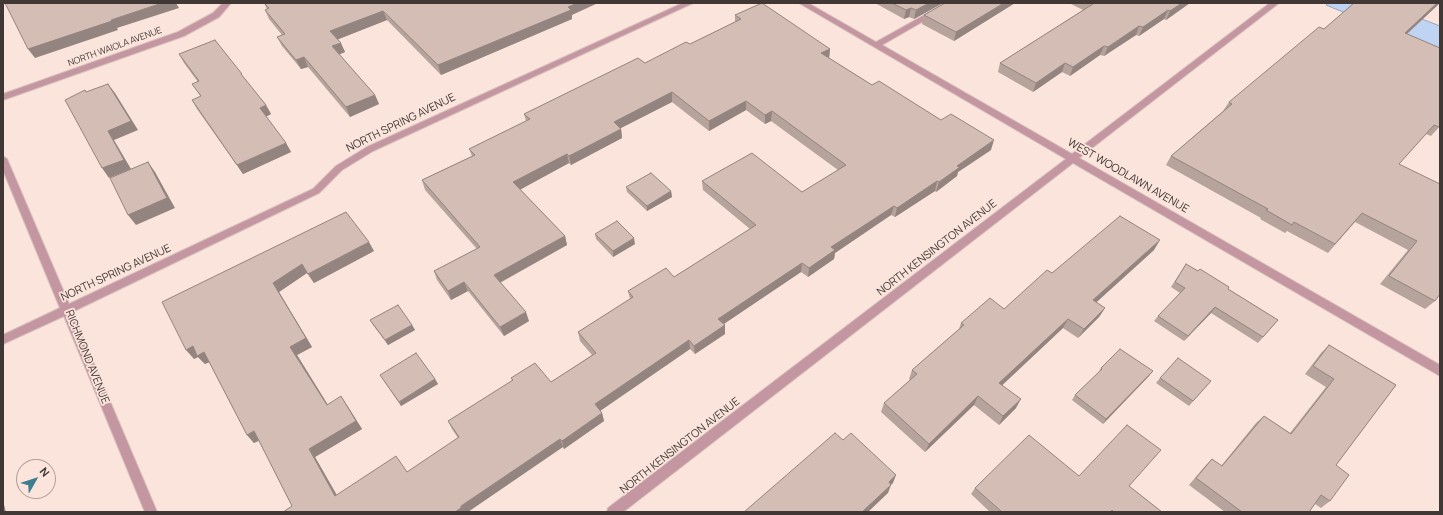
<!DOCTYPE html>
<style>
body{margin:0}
#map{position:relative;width:1443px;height:515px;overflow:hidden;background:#fbe4dc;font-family:Manrope,sans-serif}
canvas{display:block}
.frame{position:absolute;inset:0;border:4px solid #413835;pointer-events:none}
.north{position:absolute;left:16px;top:459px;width:40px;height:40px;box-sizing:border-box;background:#fbe4dc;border:1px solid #b19f99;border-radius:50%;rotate:51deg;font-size:11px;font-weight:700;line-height:16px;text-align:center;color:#413835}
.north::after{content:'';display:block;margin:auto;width:14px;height:18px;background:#3e7e91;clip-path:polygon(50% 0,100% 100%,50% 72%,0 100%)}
</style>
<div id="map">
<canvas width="1443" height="515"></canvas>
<div class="frame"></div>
<div class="north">N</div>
</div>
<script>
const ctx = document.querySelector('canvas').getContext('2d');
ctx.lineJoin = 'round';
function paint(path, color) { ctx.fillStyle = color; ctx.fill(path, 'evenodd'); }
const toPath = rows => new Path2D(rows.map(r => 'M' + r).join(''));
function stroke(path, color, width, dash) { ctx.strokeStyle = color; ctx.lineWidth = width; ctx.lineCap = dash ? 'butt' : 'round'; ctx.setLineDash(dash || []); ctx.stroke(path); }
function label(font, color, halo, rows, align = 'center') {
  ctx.font = font + ' Manrope,sans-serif'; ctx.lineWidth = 3.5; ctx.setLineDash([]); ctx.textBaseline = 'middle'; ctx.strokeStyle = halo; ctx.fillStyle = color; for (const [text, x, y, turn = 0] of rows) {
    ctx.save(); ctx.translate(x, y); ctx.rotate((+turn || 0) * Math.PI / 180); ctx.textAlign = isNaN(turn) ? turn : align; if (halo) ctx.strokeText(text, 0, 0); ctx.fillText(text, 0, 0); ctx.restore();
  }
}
const water = toPath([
 [1328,3,1380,3,1440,26,1440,52,1326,5,1328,3]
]);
paint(water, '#bfd4f3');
stroke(water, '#99a5ba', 1);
const minor = toPath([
 [223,3,231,3,219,17,184,36,3,100,3,94,178,32,213,13,223,3],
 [683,3,693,3,373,151,342,170,319,193,72,312,157,512,145,512,64,316,3,344,3,335,60,308,3,170,3,156,7,159,69,304,313,189,336,166,367,147,683,3],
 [799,3,808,3,876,42,946,3,955,3,882,45,1072,154,1270,3,1279,3,1079,158,1440,365,1440,376,1073,163,623,512,607,512,608,508,1066,159,799,3]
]);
stroke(minor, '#d6c2bb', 2);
paint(minor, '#c396a1');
paint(toPath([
 [264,3,572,15,572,19,441,75,387,20,338,39,345,52,339,54,375,95,379,104,350,117,308,67,301,69,282,46,277,37,282,35,269,19,265,10,267,9],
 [875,3,943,3,914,19,909,17,904,19],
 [945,3,1015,3,954,41,922,24,924,15],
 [1069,3,1190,3,1166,20,1164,19,1139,36,1136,35,1104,56,1100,55,1070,76,1062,72,1033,92,998,72,1000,63,1083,10],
 [1354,3,1440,3,1407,34,1440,126,1431,136,1426,134,1399,164,1435,301,1425,309,1380,284,1408,250,1355,222,1328,253,1287,231,1285,233,1260,219,1261,218,1166,165,1171,156,1223,111,1229,102,1324,29],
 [735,15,830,49,829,58,872,85,941,120,991,150,958,172,957,176,936,192,935,191,895,217,891,215,835,253,834,259,808,277,801,272,723,324,725,325,725,334,695,354,690,349,600,411,602,413,604,421,564,449,563,447,292,506,259,441,254,443,247,435,209,362,205,364,198,357,194,359,162,302,374,251,314,283,307,273,279,292,312,347,297,355,327,404,347,405,362,429,315,457,337,495,407,472,458,438,452,429,448,421,512,381,511,378,551,382,592,355,580,341,578,332,630,299,628,291,674,277,750,229,703,190,702,181,802,192,838,170,771,121,765,124,746,110,709,131,672,102,621,128,622,138,571,165,569,163,520,189,565,236,567,245,500,283,529,321,504,336,468,291,451,300,437,280,434,271,477,249,425,190,422,180,472,156,469,149,526,121,524,114,690,44,735,22],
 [179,54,246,81,266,105,271,114,266,117,286,143,291,152,243,174,197,109,192,100,201,97,192,84,198,82,184,63],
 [626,187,671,191,672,197,647,211,627,192],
 [595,234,635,244,613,257,596,239],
 [1154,250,1096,302,1105,308,1099,317,1078,338,1063,328,1002,385,1016,408,999,425,974,405,925,452,881,412,884,403,910,380,909,379,912,370,959,329,961,323,1004,309,1052,273],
 [1186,264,1228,289,1278,320,1258,343,1211,313,1184,341,1154,321,1158,316,1180,293,1171,287],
 [370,320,412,325,415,330,388,345,373,325],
 [1329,345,1396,385,1336,465,1330,501,1321,508,1315,504,1309,512,1225,512,1189,485,1205,466,1212,459,1221,466,1256,423,1264,416,1290,433,1326,387,1305,374,1321,353],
 [1101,368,1149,376,1103,424,1072,400,1075,395,1098,373],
 [380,375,435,379,438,384,401,406],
 [1160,378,1211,381,1189,406,1156,383],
 [1129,486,1162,512,990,512,971,494,975,488]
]), '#b5a39c');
paint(toPath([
 [162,3,176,3,179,8,117,28,118,30,35,58,28,49,111,20],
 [577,3,598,3,572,15,572,19,441,75,438,65],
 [929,3,943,3,914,19,916,10],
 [1004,3,1015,3,954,41,956,32],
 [1182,3,1190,3,1166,20,1170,11],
 [1437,3,1440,3,1398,42,1405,33],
 [911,8,909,17,904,19,906,10],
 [1168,10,1164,19,1139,36,1143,27],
 [383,11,387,20,334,41,330,31],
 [1139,26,1136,35,1104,56,1108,47],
 [341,43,345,52,336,56,332,46],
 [1104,46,1100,55,1070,76,1073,67],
 [830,49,829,58,821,53],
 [304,57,308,67,301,69,296,60],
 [1065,63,1062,72,1033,92,1036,83],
 [108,84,115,93,138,130,114,140,131,169,109,178,102,168,108,131],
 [672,92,672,102,615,131,614,122],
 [375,95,379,104,350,117,346,107],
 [746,101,746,110,709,131,709,121],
 [266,105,271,114,265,117,260,108],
 [772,111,771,121,765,124,765,115],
 [621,129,622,138,571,165,569,156],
 [994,140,991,150,958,172,957,176,936,192,939,182,957,166],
 [286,143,291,152,243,174,237,165],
 [567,154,569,163,516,192,513,182],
 [148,162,155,172,175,208,136,225,128,215],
 [937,181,935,191,895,217,897,208],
 [671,191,672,197,647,211,647,206],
 [894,206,891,215,835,253,834,259,808,277,809,268,831,247],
 [565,236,567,245,497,284,494,275],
 [634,238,635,244,613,257,613,251],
 [1160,240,1154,250,1088,310,1093,300],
 [369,242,374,251,314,283,308,274],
 [802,263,801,272,718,328,718,319],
 [302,264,307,273,279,292,312,347,297,355,333,413,327,405,290,347,273,283],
 [464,282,468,291,451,300,448,291],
 [1215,307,1211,313,1184,341,1188,336],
 [1105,308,1099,317,1078,338,1084,329],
 [526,312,529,321,504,336,500,327],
 [1068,319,1063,328,995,392,999,383],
 [412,325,415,330,388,345,385,340],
 [725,325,725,334,695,354,694,346],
 [689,340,690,349,597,413,595,404],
 [193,346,204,352,212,361,205,364,198,357,194,359,186,350],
 [1153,371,1149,376,1103,424,1106,419],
 [435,379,438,384,401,406,399,402],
 [341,396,362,429,315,457,341,503,335,496,309,449],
 [978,396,974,405,925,452,929,444],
 [1021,399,1016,408,999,425,1003,416],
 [602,413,604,421,564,449,562,441],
 [254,431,261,439,254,443,247,435],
 [560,439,563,447,468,512,455,512,461,506],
 [896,475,893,483,891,485,888,493,868,512,862,512,889,482],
 [3,501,6,512,3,512]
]), '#94847f');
const building = toPath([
 [5,3,162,3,111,20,112,21,28,49,5,3],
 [264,3,577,3,568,7,571,10,438,65,383,11,330,31,341,43,332,46,375,95,346,107,304,57,296,60,277,37,285,34,265,10,269,8,264,3],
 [762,3,830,49,821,53,872,85,879,81,941,120,951,114,994,140,957,166,960,167,939,182,937,181,897,208,894,206,831,247,835,250,809,268,802,263,718,319,725,325,694,346,689,340,595,404,602,413,562,441,560,439,461,506,461,508,455,512,283,512,292,506,254,431,247,435,204,352,197,356,193,346,186,350,162,302,346,212,369,242,308,274,302,264,273,283,306,338,290,347,327,405,341,396,356,421,309,449,335,496,396,456,407,472,459,437,448,421,513,380,511,378,535,363,551,382,596,353,578,332,633,297,628,291,666,268,674,277,756,225,702,181,752,153,802,192,846,165,772,111,765,115,746,101,709,121,672,92,614,122,621,129,569,156,567,154,513,182,565,236,494,275,526,312,500,327,464,282,448,291,434,271,480,247,422,180,475,155,469,149,530,119,524,114,638,58,645,63,686,42,690,44,741,19,735,15,762,3],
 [892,3,929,3,916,10,911,8,906,10,892,3],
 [945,3,1004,3,956,32,924,15,945,3],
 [1091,3,1182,3,1170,11,1168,10,1143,27,1139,26,1108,47,1104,46,1073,67,1065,63,1036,83,1000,63,1093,4,1091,3],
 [1354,3,1437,3,1405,33,1440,48,1440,126,1439,127,1434,125,1399,164,1440,184,1440,294,1435,301,1389,276,1417,241,1362,213,1335,244,1294,222,1292,225,1266,210,1268,209,1171,156,1232,104,1229,102,1319,27,1324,29,1354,3],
 [215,40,242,74,241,74,266,105,260,108,286,143,237,165,192,100,201,96,192,84,199,81,179,54,215,40],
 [108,84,131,121,108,131,124,160,102,168,65,100,85,90,86,92,108,84],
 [148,162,167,198,128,215,110,178,148,162],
 [651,173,671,191,647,206,626,187,651,173],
 [1120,216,1160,240,1093,300,1105,308,1084,329,1068,319,999,383,1021,399,1003,416,978,396,929,444,884,403,917,374,912,370,964,325,961,323,990,298,1004,309,1047,270,1052,273,1120,216],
 [617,221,634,238,613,251,595,234,617,221],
 [1186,264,1198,271,1200,269,1229,287,1228,289,1278,320,1263,337,1215,307,1188,336,1158,316,1185,288,1175,282,1186,264],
 [398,305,412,325,385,340,370,320,398,305],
 [1329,345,1396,385,1336,465,1349,475,1330,501,1321,495,1309,512,1242,512,1196,478,1212,459,1222,466,1264,416,1291,434,1334,379,1313,366,1329,345],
 [1120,349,1153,371,1106,419,1075,395,1102,369,1101,368,1120,349],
 [416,353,435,379,399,402,380,375,416,353],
 [1178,358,1211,381,1193,401,1160,378,1178,358],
 [1127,425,1161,450,1129,486,1162,512,1114,512,1112,510,1111,512,1002,512,975,488,1029,435,1079,476,1127,425],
 [835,433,843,440,851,433,896,475,889,482,891,485,862,512,744,512,835,433]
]);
paint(building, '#d3bdb5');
stroke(building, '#94847f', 1);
label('9px', '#413835', '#fbe4dc', [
 ["NORTH WAIOLA AVENUE",115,47,-20]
]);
label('11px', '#413835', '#fbe4dc', [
 ["NORTH SPRING AVENUE",401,123,-26],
 ["WEST WOODLAWN AVENUE",1128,176,30],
 ["NORTH KENSINGTON AVENUE",937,248,-38],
 ["NORTH SPRING AVENUE",116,273,-25],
 ["RICHMOND AVENUE",87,357,68],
 ["NORTH KENSINGTON AVENUE",680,446,-38]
]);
</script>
